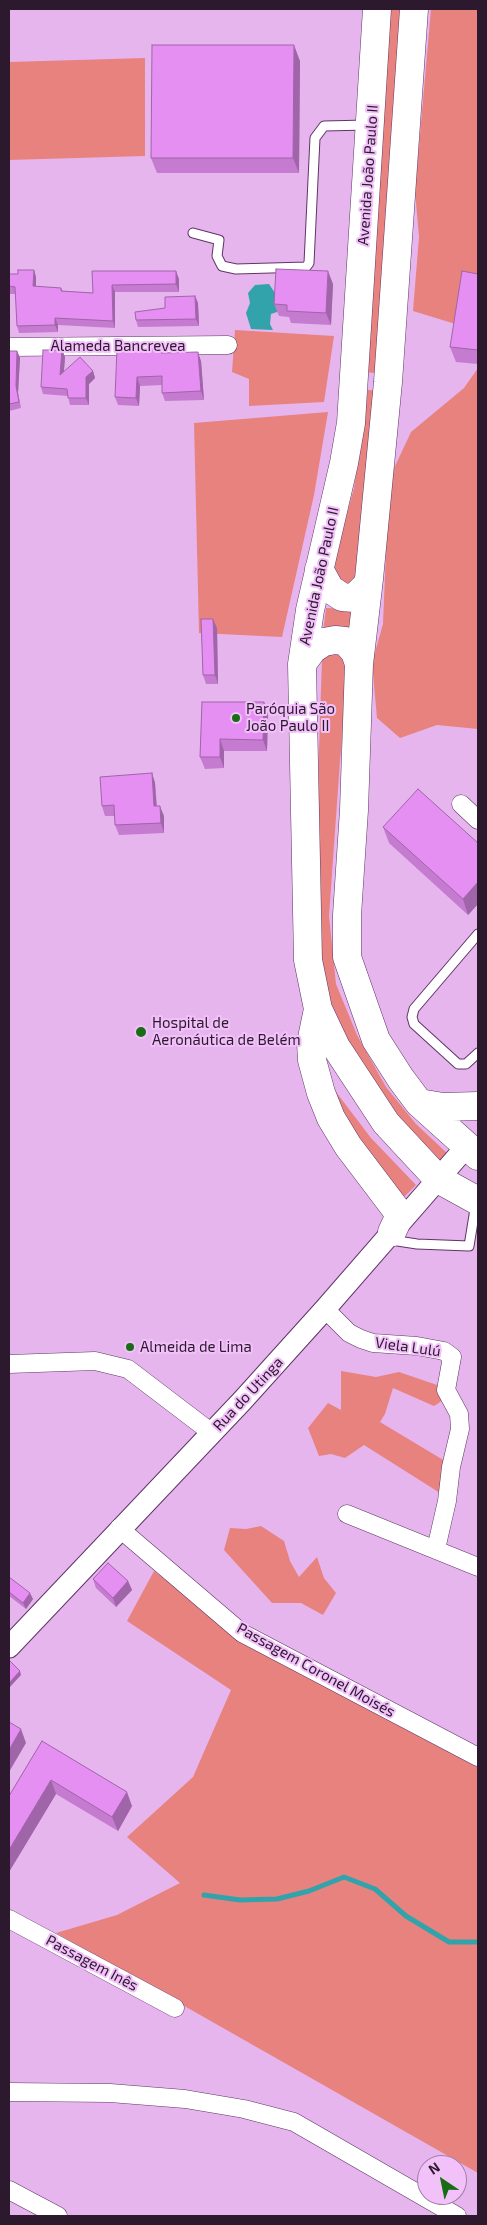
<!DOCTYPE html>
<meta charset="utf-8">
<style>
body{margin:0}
#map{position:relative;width:487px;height:2225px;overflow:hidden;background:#e6b5ed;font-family:"Exo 2",sans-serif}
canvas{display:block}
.frame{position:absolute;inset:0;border:10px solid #2c192e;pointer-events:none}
.north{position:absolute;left:417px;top:2155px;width:50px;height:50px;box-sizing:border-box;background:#f3c1fa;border:1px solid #a37ea8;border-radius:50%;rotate:326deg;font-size:14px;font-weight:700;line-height:20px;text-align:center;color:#2c192e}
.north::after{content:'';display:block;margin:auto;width:18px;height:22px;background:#186c14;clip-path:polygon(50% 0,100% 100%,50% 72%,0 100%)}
</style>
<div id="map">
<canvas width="487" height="2225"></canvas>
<div class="frame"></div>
<div class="north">N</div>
</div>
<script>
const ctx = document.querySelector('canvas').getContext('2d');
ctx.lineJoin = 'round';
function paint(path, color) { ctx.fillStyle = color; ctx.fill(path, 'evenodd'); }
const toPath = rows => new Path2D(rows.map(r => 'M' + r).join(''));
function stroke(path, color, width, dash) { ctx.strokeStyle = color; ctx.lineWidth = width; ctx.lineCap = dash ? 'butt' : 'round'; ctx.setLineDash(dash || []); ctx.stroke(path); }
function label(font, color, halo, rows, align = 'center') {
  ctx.font = font + ' "Exo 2",sans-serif'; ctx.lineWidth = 4; ctx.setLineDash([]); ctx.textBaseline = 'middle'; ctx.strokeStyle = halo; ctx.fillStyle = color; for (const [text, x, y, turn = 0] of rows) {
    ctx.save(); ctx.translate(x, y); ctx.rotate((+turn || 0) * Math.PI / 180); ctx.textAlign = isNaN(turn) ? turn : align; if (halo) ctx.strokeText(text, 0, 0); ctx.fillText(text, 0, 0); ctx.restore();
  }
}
paint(toPath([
 [385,9,400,9,380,374,367,372],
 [431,9,478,9,478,288,462,326,413,311,419,237,415,192],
 [145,58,145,156,9,160,9,62],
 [235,330,334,336,324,402,249,406,249,379,232,372],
 [478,368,478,729,437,725,400,738,377,718,372,663,383,624,389,479,411,432,464,388],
 [368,390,380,391,356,583,346,592,329,579,354,488],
 [328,412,314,495,282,637,199,633,194,423],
 [326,608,356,609,355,636,323,633],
 [331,654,343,654,349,661,340,761,329,916,336,984,357,1035,386,1087,416,1124,448,1154,434,1169,337,1035,313,933,322,659],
 [312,1057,336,1092,371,1138,416,1185,402,1199,354,1146],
 [341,1371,376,1377,399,1372,440,1386,443,1400,434,1406,393,1388,385,1414,380,1422,445,1461,440,1493,364,1445,345,1458,331,1454,319,1456,308,1428,328,1403,341,1410],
 [261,1526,284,1541,290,1561,299,1577,317,1557,324,1578,336,1593,323,1615,301,1603,272,1603,224,1550,230,1528,246,1529],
 [154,1571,243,1640,478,1764,478,2173,56,1933,117,1915,180,1883,127,1837,193,1777,231,1690,127,1621]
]), '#e8827f');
paint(toPath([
 [269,284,277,296,277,312,271,314,270,324,273,330,251,329,246,313,250,303,248,293,255,285]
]), '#33a3ab');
stroke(toPath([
 [204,1895,240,1900,277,1899,309,1891,344,1877,375,1889,406,1916,449,1942,478,1942]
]), '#33a3ab', 5);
const service = toPath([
 [193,233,219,240,217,256,222,266,236,269,306,267,309,263,315,138,324,126,367,125],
 [478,934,414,1009,412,1017,414,1024,458,1064,466,1064,478,1053],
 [391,1240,417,1244,469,1246,476,1203]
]);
const minor = toPath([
 [9,347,228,345],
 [461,804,478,820],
 [325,1309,349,1333,361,1339,373,1343,417,1346,444,1351,452,1357,446,1390,459,1414,460,1429,451,1467,447,1501,436,1549],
 [9,1364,95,1361,128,1369,212,1433],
 [347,1514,478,1567],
 [119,1528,242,1633,478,1757],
 [9,1919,175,2008],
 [9,2092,110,2093,185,2099,244,2109,294,2122,457,2216],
 [9,2190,58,2216]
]);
const tertiary = toPath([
 [9,1647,242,1401,325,1309,466,1147]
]);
const primary = toPath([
 [377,9,351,423,344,463,310,610,302,664,308,960,318,1009,336,1047,386,1123,438,1179,478,1201],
 [414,9,388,382,369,579,359,664,354,810,347,915,347,957,376,1040,401,1079,419,1103,478,1156],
 [319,569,330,589,342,597,354,598,367,585,369,579],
 [302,664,313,649,324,642,335,640,345,641,355,652,359,664],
 [318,1009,311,1043,312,1060,321,1093,331,1118,348,1146,398,1212,398,1219,392,1232],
 [419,1103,443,1107,478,1106]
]);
stroke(service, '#5f3566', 11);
stroke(minor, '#5f3566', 19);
stroke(tertiary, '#5f3566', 23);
stroke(primary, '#5f3566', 29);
stroke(service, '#fff', 9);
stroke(minor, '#fff', 18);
stroke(tertiary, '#fff', 21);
stroke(primary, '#fff', 28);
paint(toPath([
 [300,61,299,173,157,173,151,158],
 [34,270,36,277,36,287,61,288,63,291,93,293,92,271,179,279,179,292,115,292,115,328,58,325,58,332,19,333,17,326,16,294,9,294,9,274,18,274],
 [478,274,478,364,456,362,450,347],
 [333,284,331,325,291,323,289,317,279,316,274,304],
 [195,296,198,303,199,326,138,327,136,320],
 [62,350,65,357,64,372,93,371,95,378,89,384,89,405,70,405,68,396,43,394,41,387],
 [9,351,17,351,20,358,18,393,21,408,9,411],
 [163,353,201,361,204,400,165,401,162,393,162,385,140,386,139,406,118,405,115,397],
 [217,628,218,684,206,684,203,675],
 [202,702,268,714,267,751,224,751,224,768,205,769,200,757],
 [152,773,155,783,157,806,164,816,164,833,119,835,115,825,115,816,105,816,102,806],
 [383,827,478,843,478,904,468,915,389,843],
 [9,1577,33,1599,26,1609,9,1596],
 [93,1579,128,1581,132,1590,116,1607,96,1588],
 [42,1741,132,1806,118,1831,56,1794,9,1872,9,1796]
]), '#c57bd0');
paint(toPath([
 [294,45,300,61,299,173,293,158],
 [34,270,36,277,36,293,33,286],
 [176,271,179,279,179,292,176,284],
 [328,271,333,284,331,325,326,313],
 [112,285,115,292,115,328,113,321],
 [195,296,198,303,199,326,196,319],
 [55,318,58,325,58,332,55,325],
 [62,350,65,357,63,382,60,375],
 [17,351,20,358,18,393,21,408,16,386],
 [198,352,201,361,204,400,201,391],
 [93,371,95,378,89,384,89,405,86,398,86,377],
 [137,377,140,386,139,406,136,398],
 [213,619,217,628,218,684,215,675],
 [264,702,268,714,267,751,263,740],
 [220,739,224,751,224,768,220,757],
 [152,773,155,783,157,816,154,806],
 [160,806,164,816,164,833,161,823],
 [478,882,478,904,468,915,463,899],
 [128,1581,132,1590,116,1607,113,1598],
 [30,1593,33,1599,26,1609,23,1603],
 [20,1671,21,1675,10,1687,9,1683],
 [21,1729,26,1743,9,1772,9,1750],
 [51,1780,56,1794,9,1872,9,1850],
 [127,1792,132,1806,118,1831,112,1817]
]), '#a064a9');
const building = toPath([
 [152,45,294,45,293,158,151,158,152,45],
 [276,269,328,271,326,313,287,311,287,305,274,304,276,269],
 [18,270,34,270,33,286,61,288,61,291,93,293,92,271,176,271,176,284,112,285,113,321,55,318,55,325,17,326,15,287,9,286,9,274,18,274,18,270],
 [462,271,478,274,478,350,450,347,462,271],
 [195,296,196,319,136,320,135,312,165,308,165,297,195,296],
 [161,348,161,353,198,352,201,391,162,393,162,376,137,377,136,398,115,397,117,349,161,348],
 [43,350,62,350,60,375,80,357,93,371,86,377,86,398,68,398,67,389,41,387,43,350],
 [9,351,17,351,16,386,19,402,9,404,9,351],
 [201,619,213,619,215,675,203,675,201,619],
 [202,702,264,702,263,740,220,739,220,757,200,757,202,702],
 [152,773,154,806,160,806,161,823,115,825,114,805,102,806,100,777,152,773],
 [418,789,478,843,478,882,463,899,383,827,418,789],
 [108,1563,128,1581,113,1598,93,1579,108,1563],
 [9,1577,30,1593,23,1603,9,1592,9,1577],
 [9,1660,20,1671,9,1683,9,1660],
 [9,1722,21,1729,9,1750,9,1722],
 [42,1741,127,1792,112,1817,51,1780,9,1850,9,1796,42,1741]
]);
paint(building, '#e58ff2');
stroke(building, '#a064a9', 1);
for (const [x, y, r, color] of [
 [236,718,5,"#186c14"],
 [141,1032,6,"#186c14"],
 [130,1347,5,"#186c14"]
]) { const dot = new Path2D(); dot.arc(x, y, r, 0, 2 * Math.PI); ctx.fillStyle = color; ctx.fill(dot); stroke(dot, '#f3c1fa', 2); }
label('15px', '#2c192e', '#f3c1fa', [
 ["Avenida João Paulo II",368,175,-86],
 ["Alameda Bancrevea",118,346],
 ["Avenida João Paulo II",319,576,-78],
 ["Viela Lulú",408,1347,8],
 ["Rua do Utinga",248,1394,-47],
 ["Passagem Coronel Moisés",316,1670,29],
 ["Passagem Inês",92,1963,28]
]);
label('15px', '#2c192e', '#f3c1fa', [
 ["Paróquia São",246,709],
 ["João Paulo II",246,726],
 ["Hospital de",152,1023],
 ["Aeronáutica de Belém",152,1040],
 ["Almeida de Lima",140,1347]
], 'left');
</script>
